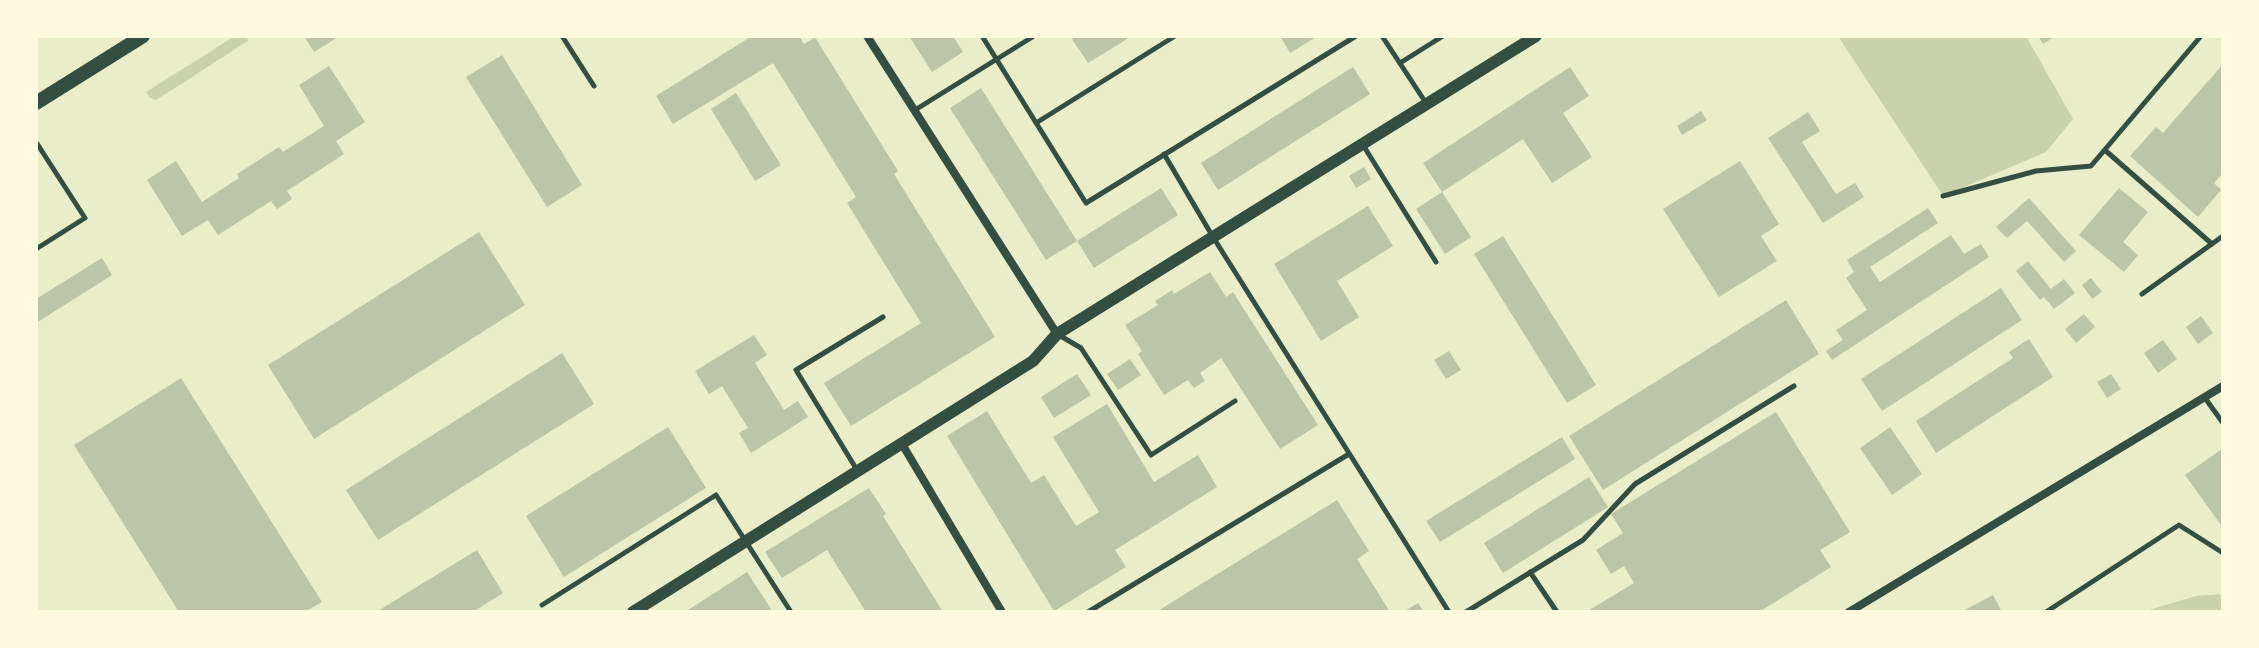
<!DOCTYPE html>
<style>
body{margin:0}
#map{position:relative;width:2259px;height:648px;overflow:hidden;background:#e9edc9;font-family:"Roboto Condensed",sans-serif}
canvas{display:block}
.frame{position:absolute;inset:0;border:38px solid #fefae0;pointer-events:none}
</style>
<div id="map">
<canvas width="2259" height="648"></canvas>
<div class="frame"></div>
</div>
<script>
const ctx = document.querySelector('canvas').getContext('2d');
ctx.lineJoin = 'round';
function paint(path, color) { ctx.fillStyle = color; ctx.fill(path, 'evenodd'); }
const toPath = rows => new Path2D(rows.map(r => 'M' + r).join(''));
function stroke(path, color, width, dash) { ctx.strokeStyle = color; ctx.lineWidth = width; ctx.lineCap = dash ? 'butt' : 'round'; ctx.setLineDash(dash || []); ctx.stroke(path); }
paint(toPath([
 [235,36,247,36,248,41,156,100,150,98,146,92],
 [1838,36,2026,36,2073,119,2046,152,1943,196],
 [2223,594,2223,612,2142,612,2196,596]
]), '#cad2ad');
paint(toPath([
 [304,36,340,36,314,52],
 [752,36,799,36,804,44,815,37,898,171,894,174,995,337,851,426,824,383,921,323,847,203,856,197,773,63,673,124,656,96],
 [909,36,953,36,963,52,932,72],
 [1077,36,1132,36,1088,63,1072,39],
 [1280,36,1318,36,1290,53],
 [2038,36,2056,36,2043,44],
 [502,55,582,185,547,207,466,77],
 [2223,64,2223,173,2214,183,2221,190,2198,217,2130,156,2156,127,2163,133],
 [329,66,365,122,336,141,344,154,287,191,292,199,277,209,271,201,218,235,208,220,182,236,147,180,176,161,202,202,239,178,237,174,279,147,283,152,324,126,299,85],
 [1353,67,1370,94,1218,190,1201,163],
 [1570,67,1589,96,1563,113,1592,157,1552,183,1523,139,1442,192,1423,163],
 [981,88,1077,241,1046,260,950,108],
 [736,93,781,165,755,181,711,109],
 [1701,111,1707,120,1682,135,1677,126],
 [1808,112,1820,131,1802,142,1836,194,1855,183,1864,197,1823,223,1768,138],
 [1740,161,1779,224,1761,236,1777,261,1719,297,1663,209],
 [1364,167,1371,179,1356,188,1349,176],
 [1161,188,1178,215,1094,268,1077,241],
 [2119,188,2148,212,2123,242,2138,255,2124,272,2079,235],
 [1442,192,1471,237,1445,254,1416,209],
 [2029,198,2076,251,2064,262,2027,221,2007,238,1996,227],
 [1368,206,1393,246,1337,281,1359,317,1321,341,1274,264],
 [1928,208,1938,223,1870,267,1880,282,1951,235,1964,254,1981,244,1989,257,1832,360,1826,351,1843,340,1836,330,1867,310,1846,278,1854,272,1847,260],
 [479,232,525,305,314,439,268,365],
 [1503,236,1596,385,1567,403,1474,254],
 [102,258,112,275,36,323,36,299],
 [2028,261,2051,289,2064,279,2075,293,2054,309,2044,297,2040,300,2016,271],
 [1210,272,1226,297,1233,292,1318,425,1280,449,1221,358,1200,373,1205,381,1194,388,1188,380,1164,395,1138,354,1142,351,1125,325,1158,305,1155,301,1172,290,1174,294],
 [2091,278,2102,292,2092,299,2082,285],
 [2001,288,2022,320,1882,411,1861,379],
 [1786,300,1819,354,1603,490,1569,436],
 [2084,314,2095,327,2076,343,2065,329],
 [2201,316,2213,333,2198,344,2186,327],
 [754,335,767,355,755,363,784,410,798,401,808,417,751,453,739,433,748,428,722,386,709,394,695,371],
 [2029,339,2053,377,1936,453,1916,421,2013,358,2009,352],
 [2163,340,2177,359,2158,373,2144,353],
 [1449,351,1461,370,1446,379,1434,360],
 [562,353,594,404,378,540,346,490],
 [1130,359,1141,375,1118,390,1107,374],
 [1077,374,1091,395,1054,418,1041,397],
 [2111,374,2121,389,2107,398,2097,382],
 [181,378,322,602,305,612,179,612,74,445],
 [1107,404,1154,482,1198,455,1217,487,1115,550,1126,567,1054,611,947,436,987,411,1031,483,1044,475,1076,526,1099,512,1053,437],
 [1776,412,1850,532,1820,550,1831,567,1759,612,1586,612,1634,583,1624,566,1611,574,1596,550,1623,533,1611,514],
 [668,427,706,488,564,577,526,516],
 [1890,427,1922,474,1892,495,1860,448],
 [1562,437,1575,459,1440,542,1426,521],
 [2222,449,2223,451,2223,528,2185,475],
 [1589,477,1608,507,1503,573,1484,543],
 [869,488,886,514,883,516,943,612,866,612,827,550,782,578,765,552],
 [1337,500,1369,551,1357,559,1390,612,1156,612],
 [477,550,503,593,473,612,376,612],
 [747,572,773,612,685,612],
 [1993,595,2002,612,1961,612],
 [1418,603,1424,612,1403,612]
]), '#bcc5a7');
stroke(toPath([
 [562,36,594,86],
 [982,36,1086,203,1356,36],
 [1382,36,1426,103],
 [1400,63,1443,36],
 [915,110,1034,36],
 [1036,123,1175,36],
 [36,142,85,218,36,249],
 [1363,145,1436,262],
 [2106,151,2212,244],
 [1164,154,1213,237,1449,612],
 [1943,196,2036,171,2091,166,2201,36],
 [2142,294,2223,236],
 [1057,334,1081,348,1151,455,1235,401],
 [2205,398,2223,423],
 [857,470,796,370,883,317],
 [1530,572,1557,612],
 [542,605,716,495,791,612],
 [1088,612,1349,454],
 [1466,612,1583,540,1635,484,1794,386],
 [2046,612,2179,525,2223,553]
]), '#344e41', 5);
stroke(toPath([
 [867,36,1057,334],
 [902,444,1002,612],
 [1849,612,2223,386]
]), '#344e41', 8);
stroke(toPath([
 [633,612,1033,361,1057,334,1536,36]
]), '#344e41', 12);
stroke(toPath([
 [36,103,143,36]
]), '#344e41', 14);
</script>
